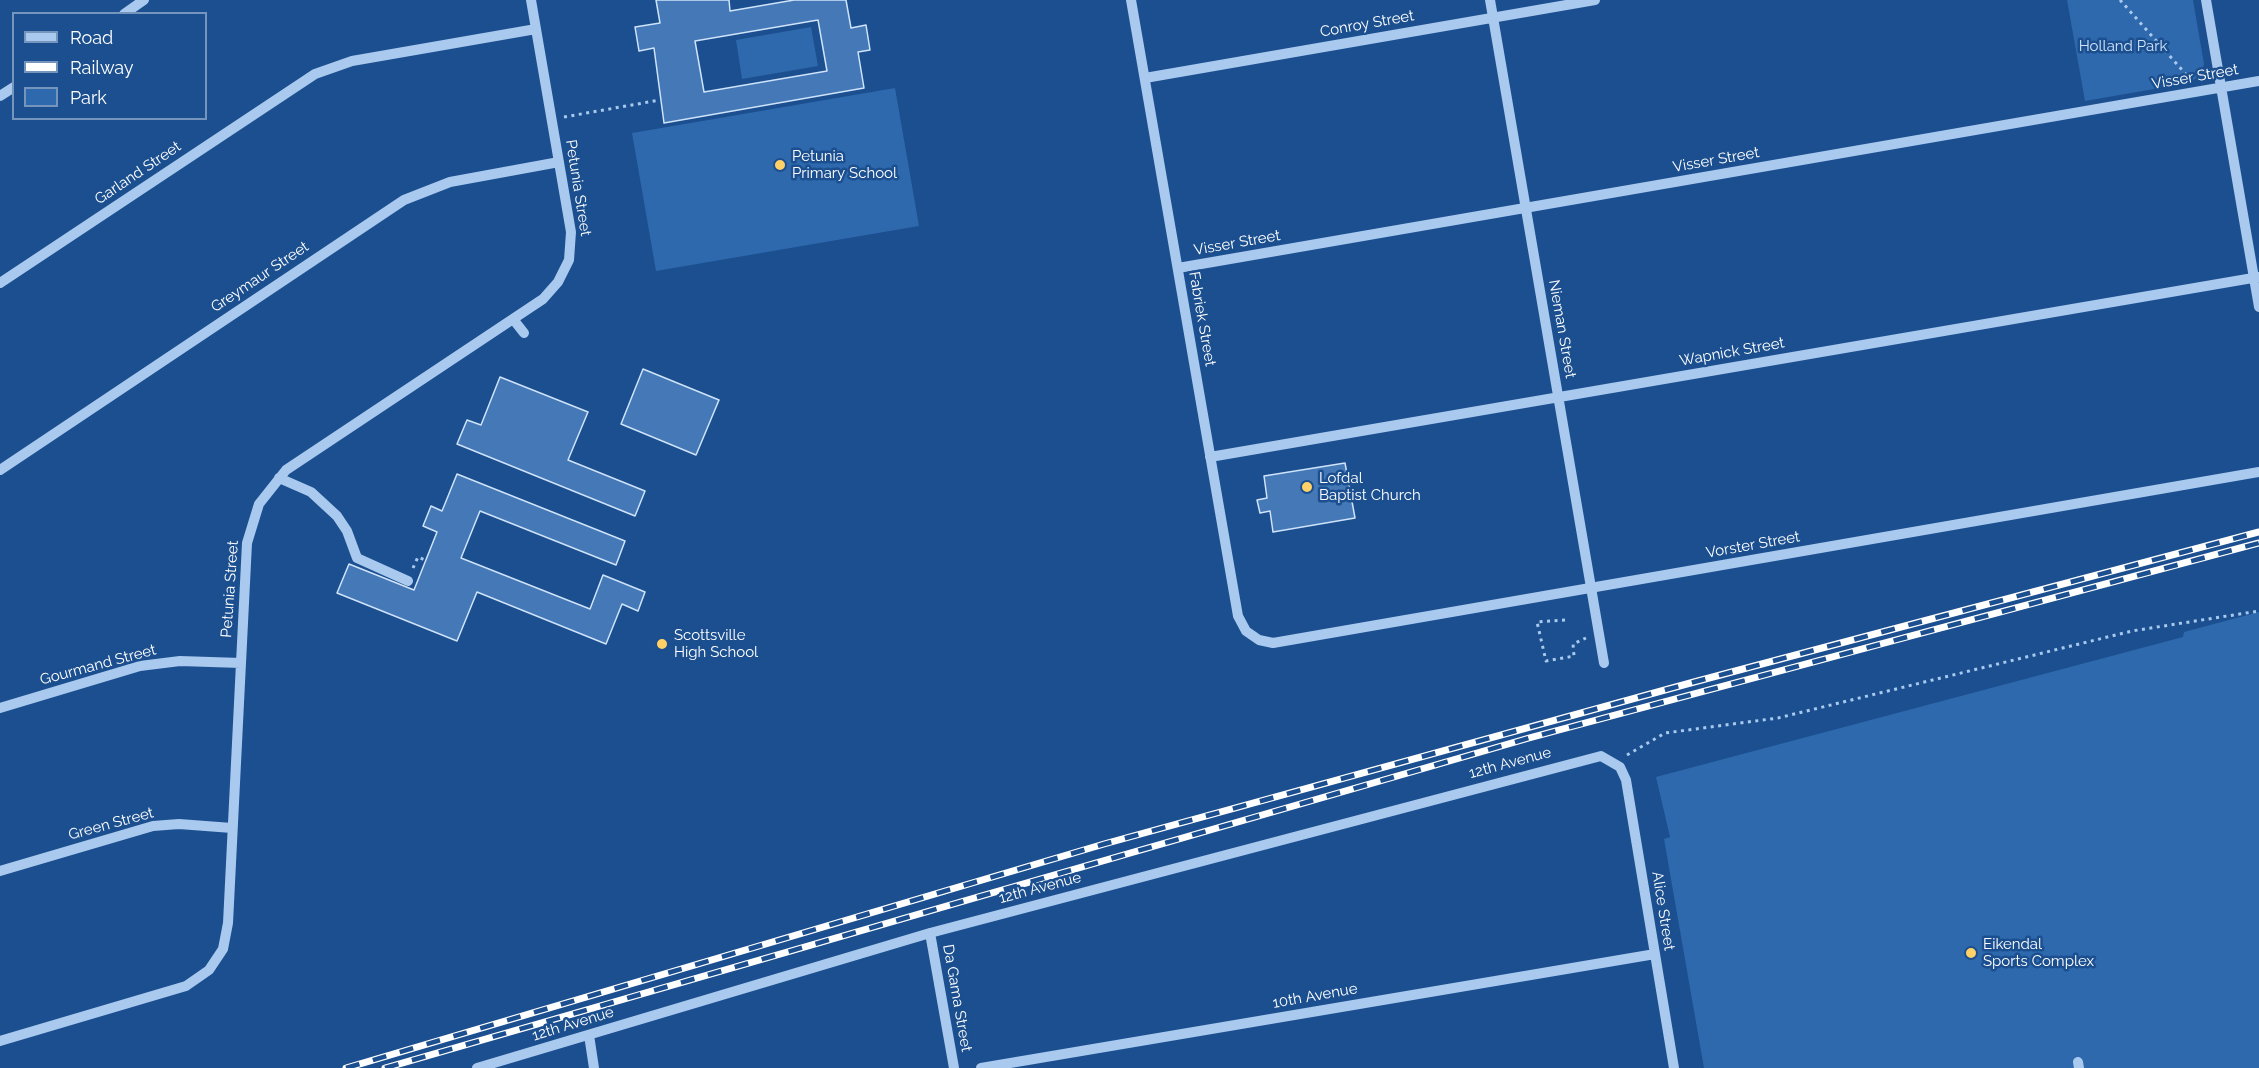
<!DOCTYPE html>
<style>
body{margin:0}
#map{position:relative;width:2259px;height:1068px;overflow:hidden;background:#1b4f8f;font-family:Raleway,sans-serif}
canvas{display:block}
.legend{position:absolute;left:12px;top:12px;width:195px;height:108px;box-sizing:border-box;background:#1b4f8f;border:2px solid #7695bc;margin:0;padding:8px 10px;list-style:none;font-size:18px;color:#fff}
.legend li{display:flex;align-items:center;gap:12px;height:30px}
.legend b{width:30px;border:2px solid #7695bc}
</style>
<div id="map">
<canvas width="2259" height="1068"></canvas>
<ul class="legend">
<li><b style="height:8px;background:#a9c9ee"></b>Road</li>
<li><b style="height:8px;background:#fff"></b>Railway</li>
<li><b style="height:16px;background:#2e69ad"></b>Park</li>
</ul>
</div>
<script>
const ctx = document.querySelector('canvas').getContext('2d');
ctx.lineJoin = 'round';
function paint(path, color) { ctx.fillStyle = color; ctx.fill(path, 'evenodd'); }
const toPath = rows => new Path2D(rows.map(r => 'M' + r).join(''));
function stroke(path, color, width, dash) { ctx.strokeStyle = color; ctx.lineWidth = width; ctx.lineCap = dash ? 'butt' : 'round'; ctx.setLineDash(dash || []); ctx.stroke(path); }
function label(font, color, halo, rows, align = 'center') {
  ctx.font = font + ' Raleway,sans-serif'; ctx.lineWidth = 5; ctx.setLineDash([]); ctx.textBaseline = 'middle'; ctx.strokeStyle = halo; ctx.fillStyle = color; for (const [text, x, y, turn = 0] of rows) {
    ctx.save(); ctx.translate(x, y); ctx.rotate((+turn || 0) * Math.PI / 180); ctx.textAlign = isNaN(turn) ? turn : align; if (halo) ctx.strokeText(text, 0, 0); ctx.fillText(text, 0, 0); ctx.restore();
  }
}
paint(toPath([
 [2067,0,2193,0,2204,64,2201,75,2189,83,2085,101],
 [811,27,818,66,742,79,736,40],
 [895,88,919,226,656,271,632,133],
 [2259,612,2259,1068,1704,1068,1664,839,1670,837,1656,777,2183,637,2184,632]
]), '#2e69ad');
const building = toPath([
 [656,0,729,0,730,11,794,0,846,0,851,28,866,25,870,50,858,52,864,88,664,123,654,48,639,51,635,27,660,23,656,0],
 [818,20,827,71,704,92,695,41,818,20],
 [643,369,719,400,696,455,621,424,643,369],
 [500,377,588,412,568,460,645,491,635,516,457,444,467,420,481,425,500,377],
 [1345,463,1355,518,1273,532,1270,511,1260,513,1257,500,1267,498,1264,476,1345,463],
 [457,474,625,541,616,565,480,511,461,558,590,609,603,575,645,592,638,611,622,604,606,644,477,592,457,641,337,593,349,564,414,590,437,532,423,526,431,506,442,511,457,474]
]);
paint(building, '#4478b7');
stroke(building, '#cfe3fa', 1.5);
stroke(toPath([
 [2120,0,2191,80],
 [564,117,660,100],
 [413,568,418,557,425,560],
 [1565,620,1537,622,1546,661,1574,656,1573,644,1586,638],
 [1627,755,1665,733,1778,718,2132,631,2259,611]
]), '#a9c9ee', 3, [3, 4.5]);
stroke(toPath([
 [1131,0,1238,616,1246,631,1259,640,1273,643,2259,472],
 [1490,0,1604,663],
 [2206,0,2259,307],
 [124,14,144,0],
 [1145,78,1595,0],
 [0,96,14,87],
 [1178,268,2259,81],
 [0,283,315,74,352,61,536,29],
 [513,319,524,333],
 [1210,457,2259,277],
 [0,470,404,200,450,182,559,162],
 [279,478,311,492,337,516,347,531,357,558,408,581],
 [0,708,140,666,180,661,241,663],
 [0,871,153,826,179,824,232,828],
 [930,933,954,1068],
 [589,1035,594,1068],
 [0,1041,186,986,209,970,223,949,228,923,247,543,259,504,286,470,543,299,558,282,569,260,571,232,531,0],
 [2078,1062,2079,1068],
 [477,1068,930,933,1601,756,1620,767,1626,780,1674,1068],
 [981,1068,1655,954]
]), '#a9c9ee', 10);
const rail = toPath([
 [346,1068,1104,844,1694,682,2259,532],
 [385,1068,1529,738,2259,543]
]);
stroke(rail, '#fff', 7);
stroke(rail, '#1b4f8f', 4.5, [14]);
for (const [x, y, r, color] of [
 [780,165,6,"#ffd166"],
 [1307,487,6,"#ffd166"],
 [662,644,6,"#ffd166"],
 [1971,953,6,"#ffd166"]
]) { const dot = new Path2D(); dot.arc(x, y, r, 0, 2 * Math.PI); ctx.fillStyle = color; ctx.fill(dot); stroke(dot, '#1b4f8f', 2); }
label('15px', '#fff', '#1b4f8f', [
 ["Conroy Street",1367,24,-10],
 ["Visser Street",2195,77,-10],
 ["Visser Street",1716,160,-10],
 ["Garland Street",138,173,-34],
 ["Petunia Street",578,188,81],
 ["Visser Street",1237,243,-10],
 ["Greymaur Street",260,277,-34],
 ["Fabriek Street",1202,319,80],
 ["Nieman Street",1562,329,80],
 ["Wapnick Street",1732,352,-10],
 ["Vorster Street",1753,545,-10],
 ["Petunia Street",230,589,-86],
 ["Gourmand Street",98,665,-15],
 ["12th Avenue",1510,763,-15],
 ["Green Street",111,824,-15],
 ["12th Avenue",1040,888,-15],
 ["Alice Street",1663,911,81],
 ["10th Avenue",1315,996,-10],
 ["Da Gama Street",957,998,80],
 ["12th Avenue",573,1024,-17]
]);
label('15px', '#cfe3fa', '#1b4f8f', [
 ["Holland Park",2123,46]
]);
label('15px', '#fff', '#1b4f8f', [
 ["Petunia",792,156],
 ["Primary School",792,173],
 ["Lofdal",1319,478],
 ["Baptist Church",1319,495],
 ["Scottsville",674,635],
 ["High School",674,652],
 ["Eikendal",1983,944],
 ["Sports Complex",1983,961]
], 'left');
</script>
